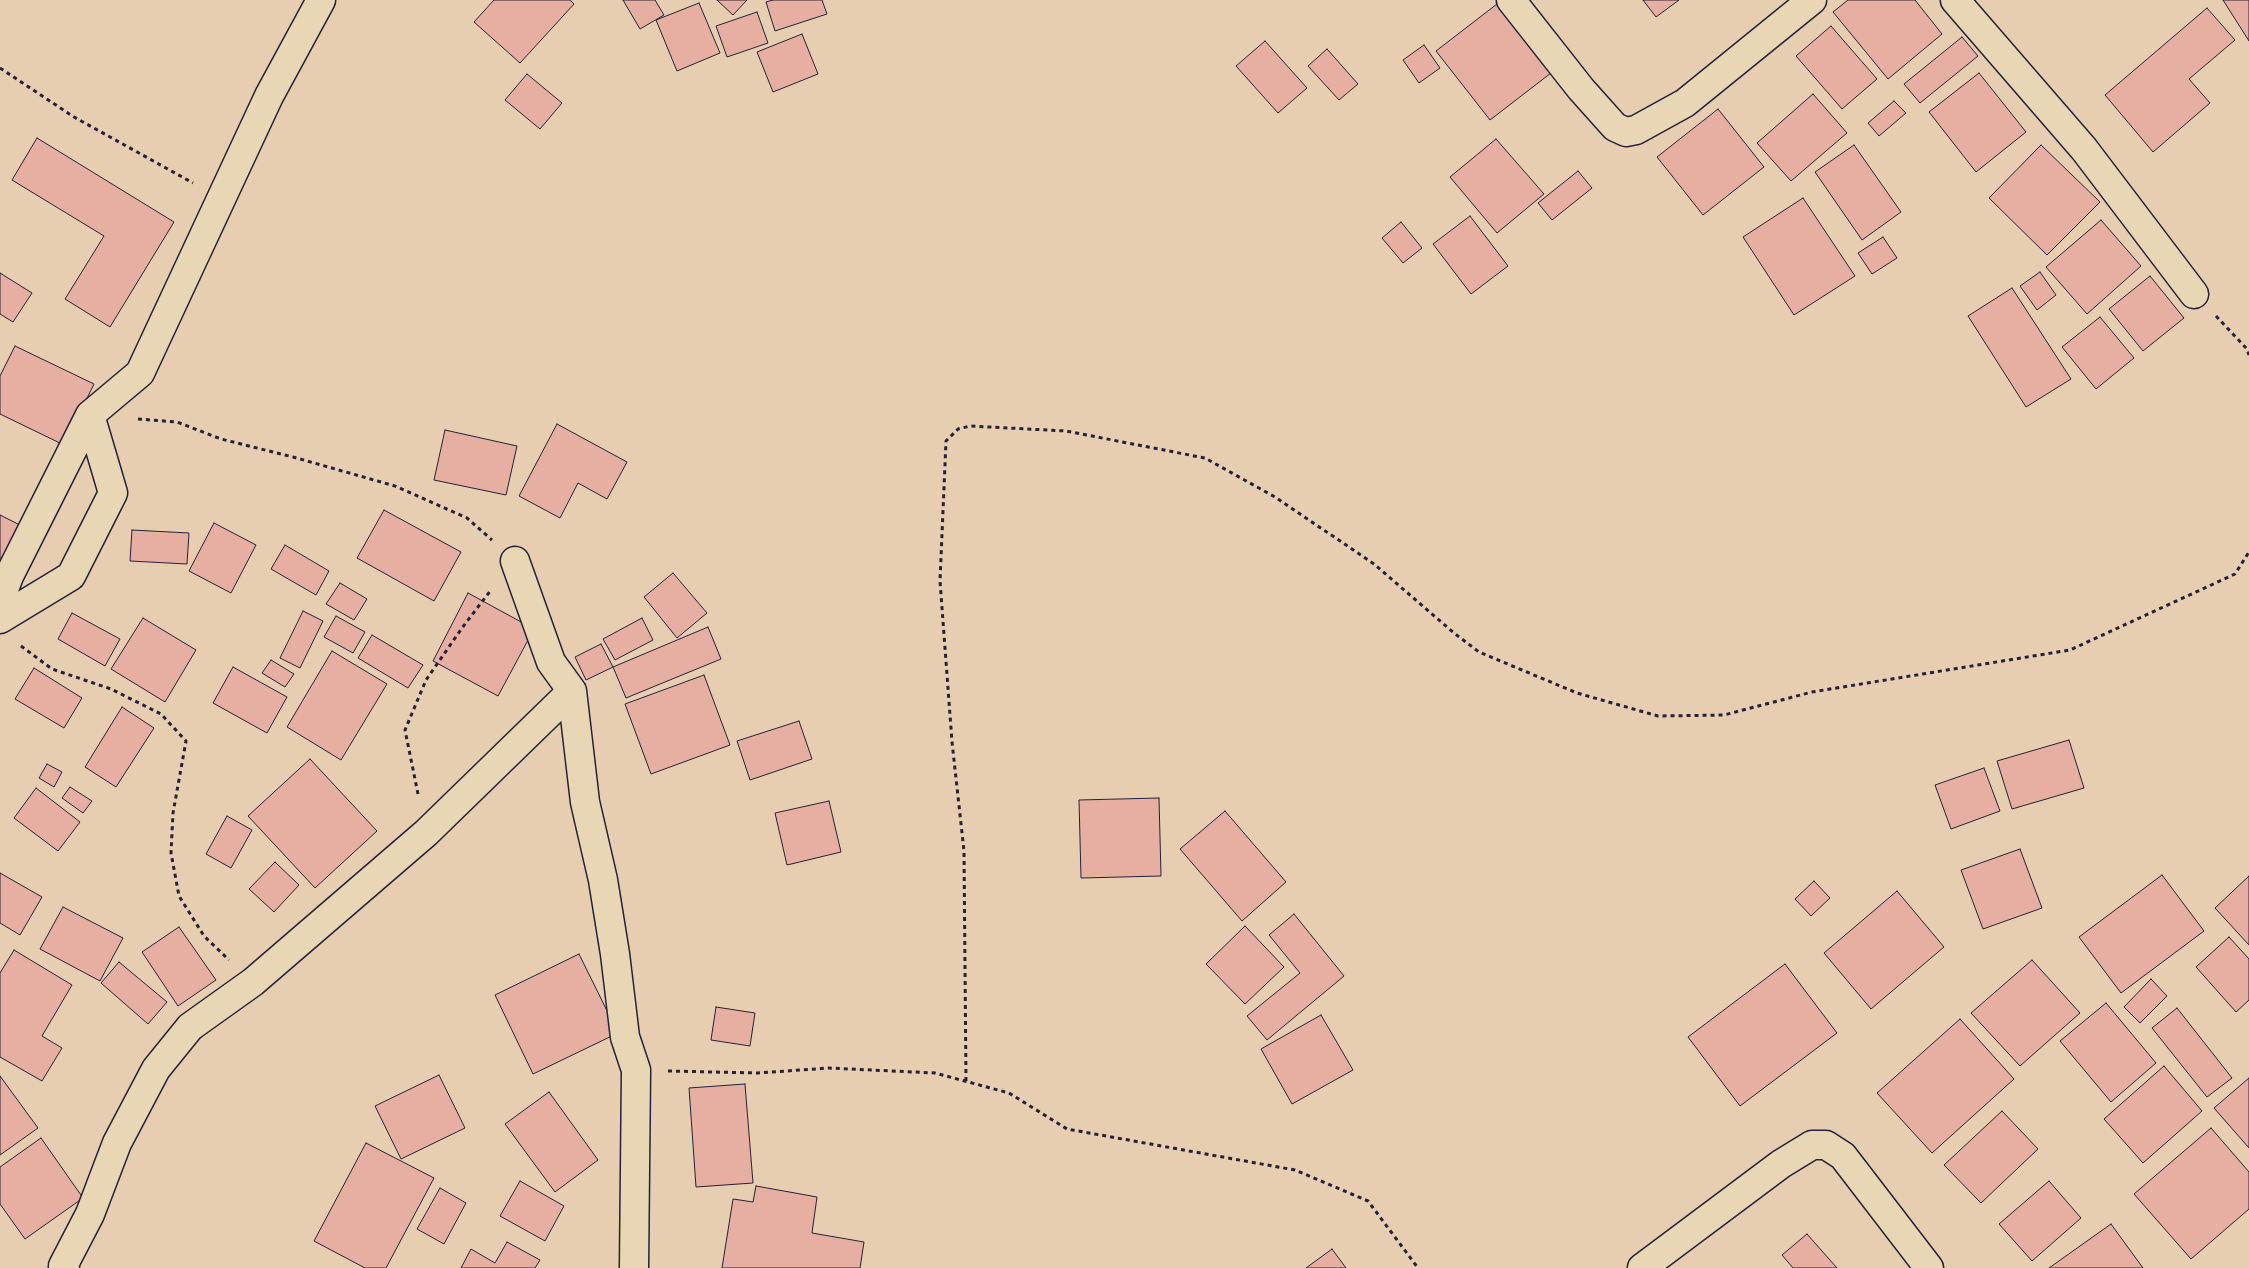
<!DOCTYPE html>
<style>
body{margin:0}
canvas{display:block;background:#e8ceb0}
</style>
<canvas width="2249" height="1268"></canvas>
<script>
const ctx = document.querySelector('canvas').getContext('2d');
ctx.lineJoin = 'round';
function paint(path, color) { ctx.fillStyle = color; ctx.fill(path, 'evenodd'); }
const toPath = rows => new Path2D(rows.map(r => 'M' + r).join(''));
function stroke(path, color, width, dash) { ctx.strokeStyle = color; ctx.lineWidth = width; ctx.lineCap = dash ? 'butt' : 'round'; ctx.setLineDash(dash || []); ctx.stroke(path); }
const building = toPath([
 [494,0,570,0,574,4,520,63,474,22,494,0],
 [623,0,655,0,664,15,640,29,623,0],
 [717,0,747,0,733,15,717,0],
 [773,0,822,0,827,14,775,31,766,2,773,0],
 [1643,0,1679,0,1656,17,1643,0],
 [1848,0,1915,0,1942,34,1888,79,1833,12,1848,0],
 [2223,0,2249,0,2249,41,2223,0],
 [699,3,720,53,677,71,656,20,699,3],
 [1497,4,1551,73,1490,120,1436,51,1497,4],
 [2207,8,2235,40,2189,79,2210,103,2153,152,2105,95,2207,8],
 [757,12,768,43,727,57,716,26,757,12],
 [1831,26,1877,79,1842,109,1796,56,1831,26],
 [802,34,818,74,773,92,757,52,802,34],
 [1962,37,1978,56,1920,103,1904,84,1962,37],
 [1265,41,1307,88,1278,113,1236,66,1265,41],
 [1424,45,1440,68,1419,83,1403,60,1424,45],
 [1327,49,1358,84,1339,100,1308,66,1327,49],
 [1979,73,2026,132,1976,172,1929,112,1979,73],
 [527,74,562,103,540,129,505,100,527,74],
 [1813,94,1847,133,1791,181,1757,143,1813,94],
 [1894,101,1906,113,1879,136,1868,123,1894,101],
 [1718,109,1764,167,1703,215,1657,157,1718,109],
 [37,138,174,222,110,327,65,299,104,236,12,180,37,138],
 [1496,139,1544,194,1497,233,1450,177,1496,139],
 [1854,145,1901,212,1862,240,1815,172,1854,145],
 [2041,145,2100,202,2047,255,1989,198,2041,145],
 [1578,171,1592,188,1552,220,1538,203,1578,171],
 [1803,198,1855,276,1794,315,1743,237,1803,198],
 [1470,216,1508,266,1471,294,1433,244,1470,216],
 [2101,220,2141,266,2087,314,2046,267,2101,220],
 [1401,222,1422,248,1403,263,1382,238,1401,222],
 [1883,237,1897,258,1872,274,1858,253,1883,237],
 [2040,272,2056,295,2037,310,2020,286,2040,272],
 [0,273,32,293,13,322,0,314,0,273],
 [2150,276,2184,318,2143,351,2109,309,2150,276],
 [2012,288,2071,379,2026,407,1968,316,2012,288],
 [2100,317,2134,358,2096,389,2062,347,2100,317],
 [15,346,94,384,64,445,0,414,0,376,15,346],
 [557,424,627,462,607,499,578,483,560,518,519,496,557,424],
 [445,430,517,446,506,495,434,480,445,430],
 [384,510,461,552,434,601,357,558,384,510],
 [0,515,34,532,0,600,0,515],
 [214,523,256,545,231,593,189,571,214,523],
 [132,530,189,533,187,564,130,561,132,530],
 [285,545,329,571,316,595,271,569,285,545],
 [673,573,707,613,677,638,644,597,673,573],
 [340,583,367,599,354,620,326,604,340,583],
 [468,593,534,629,498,696,433,661,468,593],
 [303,611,323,621,300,668,280,658,303,611],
 [72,613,120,639,105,666,58,639,72,613],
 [336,616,365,632,353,653,324,637,336,616],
 [143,618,196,650,165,702,111,669,143,618],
 [642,618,653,640,615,660,603,639,642,618],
 [708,627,721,659,626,698,613,667,708,627],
 [372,635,423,665,408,688,358,658,372,635],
 [601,644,613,667,586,680,575,657,601,644],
 [332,651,387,684,341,760,287,727,332,651],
 [271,660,294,674,285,687,262,673,271,660],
 [233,667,287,697,267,733,213,703,233,667],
 [34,668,82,698,64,728,15,699,34,668],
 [704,675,730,745,651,774,625,704,704,675],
 [122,707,154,728,116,787,85,767,122,707],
 [799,721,812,759,750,780,737,741,799,721],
 [2069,740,2084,788,2012,809,1997,761,2069,740],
 [310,759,377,831,315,888,248,816,310,759],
 [47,764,62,772,54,787,39,778,47,764],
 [1984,768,2000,811,1951,829,1935,785,1984,768],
 [70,787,92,801,83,813,62,798,70,787],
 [36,788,80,822,58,851,14,818,36,788],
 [1159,798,1161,876,1081,878,1079,800,1159,798],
 [829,801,841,852,787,865,775,813,829,801],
 [1225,811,1286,882,1242,921,1180,849,1225,811],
 [227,816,252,830,231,868,206,854,227,816],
 [2020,849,2042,908,1983,929,1961,870,2020,849],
 [275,862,299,885,274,912,249,889,275,862],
 [0,873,42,897,20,935,0,923,0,873],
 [2162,875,2204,931,2121,993,2079,937,2162,875],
 [2249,876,2249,945,2215,908,2249,876],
 [1814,881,1830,898,1811,916,1795,899,1814,881],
 [1897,891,1944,947,1871,1009,1824,953,1897,891],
 [63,907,123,938,100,981,40,949,63,907],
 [1294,914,1344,976,1267,1040,1247,1016,1300,973,1269,935,1294,914],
 [1245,926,1284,967,1245,1004,1206,964,1245,926],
 [179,927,216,980,178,1006,142,952,179,927],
 [2229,937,2249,959,2249,1000,2236,1012,2196,967,2229,937],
 [14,950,72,985,42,1036,62,1048,42,1081,0,1057,0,973,14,950],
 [579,954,618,1033,533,1074,495,995,579,954],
 [2032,960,2080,1013,2020,1066,1971,1013,2032,960],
 [119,962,167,1002,148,1024,101,983,119,962],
 [1785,964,1837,1033,1740,1106,1688,1037,1785,964],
 [2151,979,2167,996,2140,1023,2124,1007,2151,979],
 [2106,1003,2156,1063,2111,1102,2060,1041,2106,1003],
 [716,1007,755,1013,750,1046,711,1040,716,1007],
 [2177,1008,2232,1078,2207,1097,2152,1028,2177,1008],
 [1321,1015,1353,1070,1292,1104,1261,1049,1321,1015],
 [1960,1019,2014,1079,1932,1153,1877,1093,1960,1019],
 [2164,1066,2202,1111,2143,1163,2104,1119,2164,1066],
 [439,1075,465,1128,401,1159,375,1106,439,1075],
 [0,1076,38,1128,0,1155,0,1076],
 [2249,1078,2249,1148,2214,1108,2249,1078],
 [745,1084,753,1183,696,1187,689,1088,745,1084],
 [549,1092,598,1160,555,1192,505,1124,549,1092],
 [2002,1111,2038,1149,1981,1203,1944,1165,2002,1111],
 [2211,1128,2249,1172,2249,1209,2191,1259,2134,1194,2211,1128],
 [41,1138,83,1198,25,1239,0,1204,0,1167,41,1138],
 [366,1143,434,1178,386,1268,365,1268,314,1241,366,1143],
 [520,1181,564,1206,545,1241,500,1216,520,1181],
 [2049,1181,2081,1218,2032,1261,1999,1224,2049,1181],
 [756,1186,817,1197,812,1233,864,1242,860,1268,722,1268,733,1199,753,1202,756,1186],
 [440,1188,466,1203,444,1244,417,1229,440,1188],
 [2111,1224,2143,1268,2049,1268,2111,1224],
 [1807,1234,1837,1268,1793,1268,1782,1255,1807,1234],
 [507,1242,540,1260,535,1268,461,1268,471,1249,495,1263,507,1242],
 [1332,1249,1346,1268,1306,1268,1332,1249]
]);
paint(building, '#e7aea2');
stroke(building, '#22223b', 1);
const minor = toPath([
 [1511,0,1581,89,1615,127,1626,132,1636,130,1685,103,1812,0],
 [1955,0,2084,149,2194,294],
 [515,561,551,662,572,691,585,802,603,880,615,954,625,1037,636,1070,634,1268],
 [0,600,9,576,90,415,140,373,269,96,321,0],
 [0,619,71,576,113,493,90,415],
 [65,1268,63,1266,90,1214,117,1143,156,1069,190,1027,253,982,426,833,572,691],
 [1642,1268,1781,1164,1812,1145,1826,1145,1843,1156,1929,1268]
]);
stroke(minor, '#22223b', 31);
stroke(toPath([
 [0,68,74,117,193,183],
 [2216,316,2247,349,2249,355],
 [138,419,177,422,221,439,293,457,395,486,467,518,492,540],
 [21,646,52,669,111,689,161,714,186,741,173,813,171,853,179,896,204,936,229,960],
 [418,794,405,730,426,680,462,628,491,590],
 [668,1071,758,1073,829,1068,935,1073,1009,1093,1067,1129,1295,1170,1368,1201,1418,1268],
 [966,1081,964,851,952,742,940,581,946,441,958,429,970,426,1066,431,1205,458,1275,497,1374,564,1454,633,1479,652,1577,693,1658,716,1724,715,1812,692,2070,650,2235,574,2249,552]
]), '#22223b', 3, [4, 4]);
stroke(minor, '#e8d6b4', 28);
</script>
